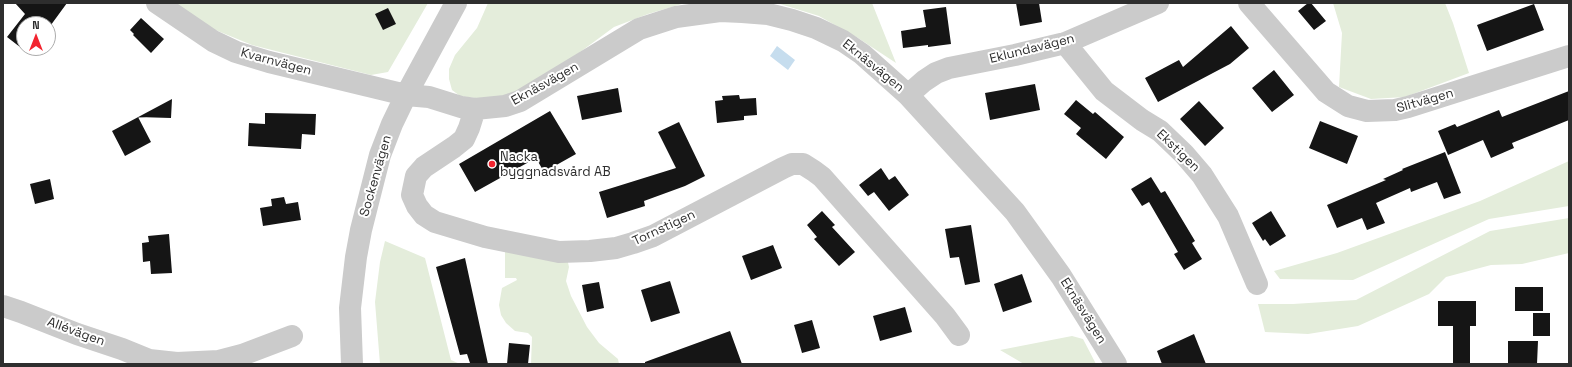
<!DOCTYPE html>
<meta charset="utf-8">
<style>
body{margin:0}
#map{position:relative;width:1572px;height:367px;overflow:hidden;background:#fff;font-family:"Space Grotesk",sans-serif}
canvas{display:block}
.frame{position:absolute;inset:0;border:4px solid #2e2e2e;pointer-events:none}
.north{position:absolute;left:16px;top:16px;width:40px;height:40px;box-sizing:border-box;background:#fff;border:1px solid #ababab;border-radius:50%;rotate:0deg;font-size:11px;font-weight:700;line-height:16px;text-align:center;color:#2e2e2e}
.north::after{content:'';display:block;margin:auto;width:14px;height:18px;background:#f2242f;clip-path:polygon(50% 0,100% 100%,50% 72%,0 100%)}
</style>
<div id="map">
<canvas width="1572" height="367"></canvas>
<div class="frame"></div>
<div class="north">N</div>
</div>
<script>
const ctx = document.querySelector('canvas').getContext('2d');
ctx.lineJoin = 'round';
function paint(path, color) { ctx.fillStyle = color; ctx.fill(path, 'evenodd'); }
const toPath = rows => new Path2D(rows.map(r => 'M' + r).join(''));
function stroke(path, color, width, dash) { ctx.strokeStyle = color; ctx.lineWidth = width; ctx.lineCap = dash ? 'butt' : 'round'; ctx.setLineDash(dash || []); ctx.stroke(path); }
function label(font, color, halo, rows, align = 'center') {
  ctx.font = font + ' "Space Grotesk",sans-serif'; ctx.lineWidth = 4; ctx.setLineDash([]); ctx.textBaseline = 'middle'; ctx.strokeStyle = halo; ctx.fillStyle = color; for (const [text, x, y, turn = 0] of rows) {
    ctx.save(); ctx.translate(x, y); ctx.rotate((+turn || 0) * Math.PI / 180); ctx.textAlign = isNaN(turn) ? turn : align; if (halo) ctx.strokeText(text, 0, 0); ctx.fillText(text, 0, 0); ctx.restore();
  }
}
paint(toPath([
 [174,3,428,3,388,72,371,75,252,45,213,29],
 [488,3,685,3,648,14,614,27,564,64,516,94,490,100,460,96,452,90,449,79,449,69,455,55,477,28],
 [777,3,872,3,896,63,858,38,819,16],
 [1333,3,1445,3,1453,23,1469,73,1405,97,1371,99,1339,87,1342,33],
 [1569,161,1569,206,1489,219,1353,280,1280,279,1274,271,1337,253,1480,201],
 [1569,218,1569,253,1522,264,1491,265,1446,277,1429,294,1358,326,1308,334,1265,332,1258,304,1293,304,1356,300,1490,231],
 [385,241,425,258,451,360,460,364,380,364,375,302,380,262],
 [505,250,567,258,569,267,566,281,571,296,587,327,599,343,618,359,619,364,531,364,532,337,528,333,515,331,506,323,501,315,499,305,502,288,517,280,516,278,505,278],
 [1072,336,1083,339,1096,364,1024,364,1000,350]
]), '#e4eddb');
paint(toPath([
 [777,46,795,60,788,70,770,56]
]), '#c6ddee');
paint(toPath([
 [15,3,67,3,48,29,48,24,24,24,24,48,34,48,29,54,7,37,25,14],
 [1016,3,1039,3,1042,22,1020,26],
 [1308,3,1311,3,1326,21,1314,30,1298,11],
 [1534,4,1544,30,1487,51,1477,25],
 [946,7,951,44,928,47,928,45,903,48,901,31,926,27,923,10],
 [388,8,396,24,383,30,375,14],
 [141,18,164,39,151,53,133,35,134,34,130,30],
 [1231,26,1249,48,1230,64,1158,102,1145,78,1179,60,1183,67],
 [1274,70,1294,95,1272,112,1252,88],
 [1035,84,1040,110,990,120,985,93],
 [618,88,622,112,582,120,577,96],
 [1569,91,1569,120,1512,143,1514,148,1491,158,1483,140,1448,155,1438,131,1455,124,1457,127,1499,110,1502,117],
 [739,95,740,99,756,98,757,115,744,116,744,120,717,123,715,101,723,100,722,96],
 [172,99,171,118,138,117,151,142,125,156,112,131],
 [1076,100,1093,114,1095,112,1124,137,1106,159,1076,134,1081,128,1064,114],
 [1199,101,1224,128,1205,146,1180,119],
 [550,111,576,154,544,172,536,158,475,192,459,164],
 [265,113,316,114,315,135,302,134,301,149,248,146,249,123,265,124],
 [1320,121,1358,136,1347,164,1309,148],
 [679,122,705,176,685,186,644,201,645,206,607,218,599,192,676,168,658,132],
 [1445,152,1461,193,1444,199,1437,182,1411,192,1410,188,1376,203,1385,223,1367,230,1362,218,1337,228,1327,205,1386,180,1383,179,1403,170,1402,169],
 [881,168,889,180,895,176,909,195,889,211,874,192,868,196,859,185],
 [1151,177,1161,193,1165,191,1195,241,1192,243,1202,259,1184,270,1174,254,1178,252,1149,202,1142,206,1131,189],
 [50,179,54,199,35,204,30,184],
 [284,197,286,204,298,202,301,220,263,226,260,208,272,206,271,199],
 [822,211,835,225,832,227,855,252,839,266,814,239,817,237,807,225],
 [1271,211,1286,236,1270,246,1265,239,1263,241,1252,223],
 [971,225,980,282,965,285,959,257,950,258,945,229],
 [169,234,172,273,151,274,150,261,143,262,142,243,149,242,148,236],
 [773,245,782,268,751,280,742,256],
 [465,258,488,364,470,363,467,354,460,355,436,267],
 [1022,274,1032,302,1003,312,994,284],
 [670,281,680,313,651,322,641,290],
 [599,282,604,308,587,312,582,285],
 [1515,287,1543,287,1543,311,1515,311],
 [1438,301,1476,301,1476,326,1470,326,1470,364,1453,364,1453,326,1438,326],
 [905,307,912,332,880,341,873,316],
 [1533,313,1550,313,1550,336,1533,336],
 [812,320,820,348,802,353,794,325],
 [730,331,742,364,645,364,645,362],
 [1194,334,1206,364,1162,364,1157,351],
 [1508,341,1538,341,1537,364,1508,364],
 [509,343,530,345,528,364,507,364]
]), '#151515');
stroke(toPath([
 [157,3,213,41,236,52,269,62,406,95,429,97,461,107,475,109,505,106,520,101,639,29,676,17,720,11,742,12,768,14,792,20,816,28,843,41,862,54,908,95,1015,212,1061,276,1116,364],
 [1249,3,1326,92,1348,106,1367,111,1395,110,1408,107,1569,56],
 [1065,43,1104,91,1142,120,1160,131,1184,154,1202,175,1228,216,1257,284],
 [908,95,924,81,936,73,949,68,1015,55,1065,43,1158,3],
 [475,109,469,128,464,139,454,147,424,167,416,176,412,195,417,206,424,215,435,222,485,237,559,252,590,251,616,248,633,243,653,236,783,168,792,164,803,164,814,171,822,177,945,316,959,335],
 [3,306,21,312,77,334,122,349,149,360,148,364],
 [149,360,177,363,219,361,242,355,292,336],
 [352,364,350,308,356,257,361,230,380,155,392,124,406,95,456,3]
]), '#cbcbcb', 22);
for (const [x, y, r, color] of [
 [492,164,4,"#f2242f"]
]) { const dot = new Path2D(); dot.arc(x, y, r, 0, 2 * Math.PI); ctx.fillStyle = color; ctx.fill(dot); stroke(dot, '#fff', 1.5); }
label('13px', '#2e2e2e', '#fff', [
 ["Eklundavägen",1032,49,-14],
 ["Kvarnvägen",276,62,15],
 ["Eknäsvägen",873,66,39],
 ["Eknäsvägen",545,84,-29],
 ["Slitvägen",1425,101,-16],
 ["Ekstigen",1178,151,44],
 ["Sockenvägen",376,176,-74],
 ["Tornstigen",664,228,-25],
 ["Eknäsvägen",1083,311,58],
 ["Allévägen",76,332,20]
]);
label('13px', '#2e2e2e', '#fff', [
 ["Nacka",500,157],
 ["byggnadsvård AB",500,172]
], 'left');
</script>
